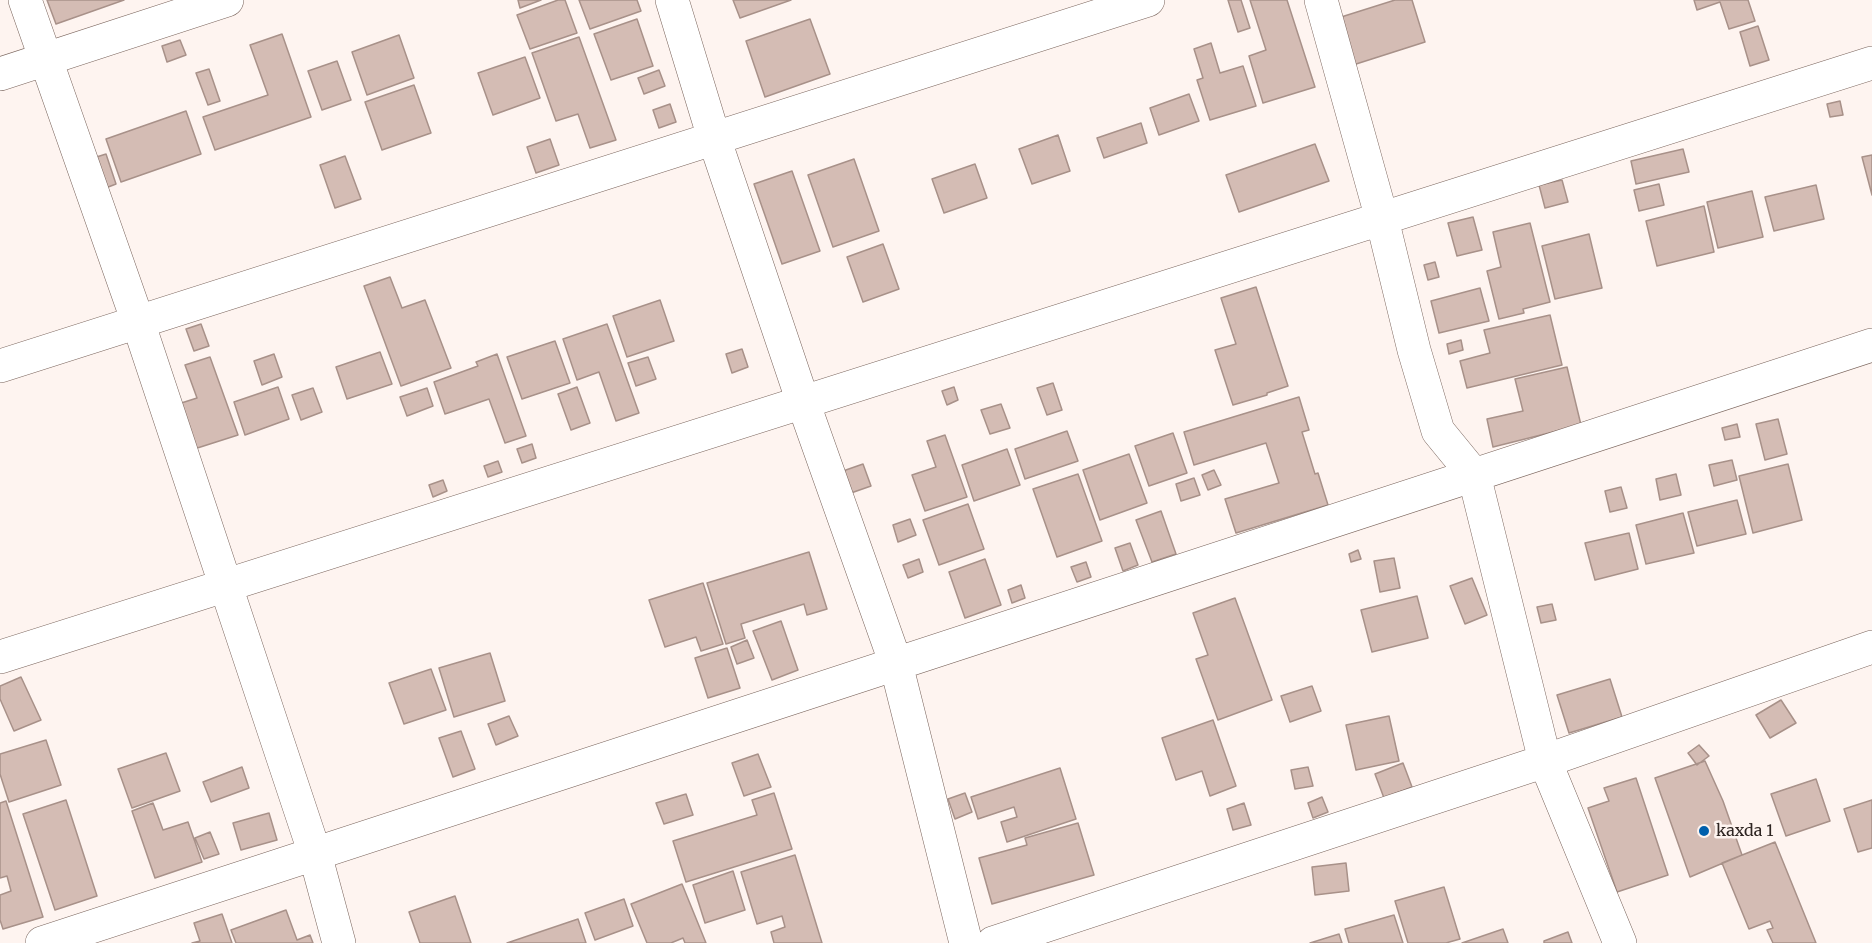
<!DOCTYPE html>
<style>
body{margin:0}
canvas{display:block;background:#fef4f0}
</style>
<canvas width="1872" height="943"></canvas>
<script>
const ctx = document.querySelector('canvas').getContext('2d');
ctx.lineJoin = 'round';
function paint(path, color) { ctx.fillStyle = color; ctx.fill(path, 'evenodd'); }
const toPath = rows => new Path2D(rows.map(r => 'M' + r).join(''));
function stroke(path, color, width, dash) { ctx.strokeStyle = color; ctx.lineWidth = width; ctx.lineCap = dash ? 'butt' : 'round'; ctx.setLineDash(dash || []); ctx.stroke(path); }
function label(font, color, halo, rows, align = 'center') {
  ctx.font = font + ' Merriweather,serif'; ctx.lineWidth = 5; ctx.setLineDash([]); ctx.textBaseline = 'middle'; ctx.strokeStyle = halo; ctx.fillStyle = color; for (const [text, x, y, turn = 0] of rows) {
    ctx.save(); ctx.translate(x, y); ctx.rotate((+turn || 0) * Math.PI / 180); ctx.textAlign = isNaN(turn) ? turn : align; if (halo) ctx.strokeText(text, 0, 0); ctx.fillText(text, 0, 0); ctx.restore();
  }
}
const building = toPath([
 [47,0,124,0,56,24,47,0],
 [518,0,541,0,520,8,518,0],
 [558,0,565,0,577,33,530,49,517,15,558,0],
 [579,0,637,0,641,11,590,29,579,0],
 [733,0,791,0,740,18,733,0],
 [1228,0,1241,0,1250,28,1238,32,1228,0],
 [1250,0,1287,0,1315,87,1263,103,1249,56,1266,50,1250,0],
 [1395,0,1412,0,1425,42,1353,65,1338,18,1395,0],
 [1694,0,1748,0,1755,21,1729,29,1720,2,1697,10,1694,0],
 [637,19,653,66,611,80,594,34,637,19],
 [810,19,830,74,765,97,746,41,810,19],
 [1758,26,1769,60,1750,66,1740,32,1758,26],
 [282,34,311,117,215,150,203,117,268,95,250,45,282,34],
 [399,35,414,78,367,95,352,52,399,35],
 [579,37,616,140,590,148,578,114,556,121,532,53,579,37],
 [180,40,186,55,167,62,162,46,180,40],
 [1211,43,1220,73,1243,66,1256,106,1210,120,1197,80,1203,78,1194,49,1211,43],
 [525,57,540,98,493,115,478,73,525,57],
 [337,61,351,100,322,110,308,71,337,61],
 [209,69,220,101,208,105,196,73,209,69],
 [659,70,665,86,644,94,638,78,659,70],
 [414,85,431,133,382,150,365,102,414,85],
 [1189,94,1199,121,1159,135,1150,108,1189,94],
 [1840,101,1843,115,1830,117,1827,104,1840,101],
 [670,104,676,122,659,128,653,110,670,104],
 [186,111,201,154,121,182,106,139,186,111],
 [1141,123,1147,143,1104,158,1097,138,1141,123],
 [1058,135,1070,171,1032,184,1019,149,1058,135],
 [550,139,559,165,536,173,527,147,550,139],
 [1315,144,1329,181,1239,212,1226,175,1315,144],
 [1683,149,1689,172,1636,184,1631,161,1683,149],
 [106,154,116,184,98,191,87,160,106,154],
 [1872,155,1872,195,1862,157,1872,155],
 [345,156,361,199,335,208,320,165,345,156],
 [854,159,879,231,833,247,808,175,854,159],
 [975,164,987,198,944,213,932,179,975,164],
 [792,171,820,251,782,264,754,184,792,171],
 [1562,180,1568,202,1545,208,1539,185,1562,180],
 [1659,184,1664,205,1639,211,1634,190,1659,184],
 [1816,185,1824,219,1774,231,1765,197,1816,185],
 [1752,191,1763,237,1718,248,1707,202,1752,191],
 [1704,206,1714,252,1657,266,1646,221,1704,206],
 [1473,217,1482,250,1457,256,1448,223,1473,217],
 [1530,223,1550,302,1523,309,1524,313,1499,319,1487,271,1501,267,1493,232,1530,223],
 [1589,234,1602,288,1555,299,1542,246,1589,234],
 [883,244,899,289,863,302,847,257,883,244],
 [1435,262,1439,277,1428,280,1424,265,1435,262],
 [390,277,402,308,425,300,451,368,401,386,364,286,390,277],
 [1256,287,1288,386,1267,393,1267,395,1233,405,1215,350,1236,344,1221,298,1256,287],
 [1480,288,1489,321,1439,333,1431,301,1480,288],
 [660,300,674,341,627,357,613,316,660,300],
 [1550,315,1562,365,1467,388,1460,361,1490,353,1484,330,1550,315],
 [201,324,209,346,194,351,186,329,201,324],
 [607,324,639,413,616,421,599,372,577,380,563,339,607,324],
 [1461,340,1463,350,1449,354,1447,344,1461,340],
 [555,341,570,383,522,399,507,357,555,341],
 [742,349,748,367,732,373,726,354,742,349],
 [380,352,392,384,347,399,336,367,380,352],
 [274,354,282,377,262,385,254,361,274,354],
 [497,354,526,436,505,443,489,399,445,414,434,382,478,366,476,362,497,354],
 [210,357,238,435,188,451,172,406,197,398,185,365,210,357],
 [648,357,656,379,636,386,628,363,648,357],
 [1567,367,1581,425,1493,447,1487,419,1523,411,1515,379,1567,367],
 [1053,383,1062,410,1047,415,1037,388,1053,383],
 [278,387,289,419,245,435,234,402,278,387],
 [577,387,590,423,571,430,558,394,577,387],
 [954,387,958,400,947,405,942,391,954,387],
 [313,388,322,412,301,420,292,395,313,388],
 [427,388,433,406,407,416,400,397,427,388],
 [1299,397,1309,430,1302,432,1315,474,1318,473,1328,505,1236,533,1225,499,1279,483,1266,443,1194,465,1184,432,1299,397],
 [1001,404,1010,428,990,434,981,410,1001,404],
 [1778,419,1787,454,1765,460,1756,424,1778,419],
 [1737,424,1740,437,1725,440,1722,428,1737,424],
 [1067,431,1078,461,1025,479,1015,449,1067,431],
 [1173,433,1187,473,1149,486,1135,446,1173,433],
 [945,435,967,497,925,511,912,475,936,467,927,441,945,435],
 [532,444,536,458,522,463,517,449,532,444],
 [1007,449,1020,485,974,501,962,465,1007,449],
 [1129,454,1147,503,1100,520,1083,470,1129,454],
 [1732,460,1737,480,1714,486,1709,465,1732,460],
 [498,461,502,472,488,477,484,466,498,461],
 [863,464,871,486,851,493,843,471,863,464],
 [1788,464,1802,520,1753,533,1739,476,1788,464],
 [1214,470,1221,485,1208,490,1202,475,1214,470],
 [1078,474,1102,541,1057,557,1033,489,1078,474],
 [1676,474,1681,495,1660,500,1656,479,1676,474],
 [1194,478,1200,495,1181,501,1176,484,1194,478],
 [443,480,447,491,433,497,429,485,443,480],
 [1621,487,1627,508,1610,512,1605,491,1621,487],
 [1737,500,1746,534,1697,546,1688,512,1737,500],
 [968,504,984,549,939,565,923,520,968,504],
 [1161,511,1176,554,1152,562,1136,520,1161,511],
 [1683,513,1694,553,1646,564,1636,525,1683,513],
 [910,519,916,535,898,542,893,525,910,519],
 [1629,533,1638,569,1595,580,1585,543,1629,533],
 [1130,543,1138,565,1123,571,1115,548,1130,543],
 [1358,550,1361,559,1351,562,1349,554,1358,550],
 [809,552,827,609,807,615,804,604,741,624,745,638,726,644,707,583,809,552],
 [1394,558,1400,588,1380,592,1374,561,1394,558],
 [919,559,923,572,908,578,903,565,919,559],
 [985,559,1001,605,965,618,949,572,985,559],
 [1086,562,1091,577,1077,582,1071,567,1086,562],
 [1472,578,1487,615,1465,624,1450,586,1472,578],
 [703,583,723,644,701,651,696,637,665,647,649,600,703,583],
 [1021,585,1025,598,1012,603,1008,590,1021,585],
 [1417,596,1428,638,1372,652,1361,610,1417,596],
 [1235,598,1272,700,1218,720,1196,659,1208,655,1193,613,1235,598],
 [1552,604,1556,620,1541,623,1537,607,1552,604],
 [781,621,798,670,772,680,753,631,781,621],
 [747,640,754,658,737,664,731,647,747,640],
 [727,648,740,688,708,698,695,658,727,648],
 [490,653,505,701,454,717,439,668,490,653],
 [431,669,446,710,404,724,389,683,431,669],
 [21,677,41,720,14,731,0,699,0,686,21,677],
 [1610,679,1622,717,1569,733,1557,695,1610,679],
 [1312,686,1321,711,1290,722,1281,696,1312,686],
 [1781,700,1796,723,1770,738,1756,715,1781,700],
 [509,716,518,736,496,745,488,724,509,716],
 [1389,716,1399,761,1356,770,1346,725,1389,716],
 [1213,720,1236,786,1210,796,1202,771,1176,780,1162,738,1213,720],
 [461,731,475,769,453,777,439,738,461,731],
 [46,740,61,785,9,802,0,774,0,754,46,740],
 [1699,745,1709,756,1697,765,1688,753,1699,745],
 [166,753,180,791,132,808,118,769,166,753],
 [758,754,771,787,744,796,732,763,758,754],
 [1705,761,1723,801,1742,855,1690,877,1655,778,1705,761],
 [1403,763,1412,787,1384,798,1375,774,1403,763],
 [242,767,249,788,211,802,203,782,242,767],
 [1308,767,1313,786,1295,789,1291,770,1308,767],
 [1060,768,1076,819,1007,842,1001,822,1017,817,1014,807,978,819,971,797,1060,768],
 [1636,778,1668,875,1617,892,1588,808,1609,801,1604,788,1636,778],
 [1816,779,1830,821,1786,836,1771,794,1816,779],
 [774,793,792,849,686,882,673,841,757,815,752,800,774,793],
 [965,793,972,812,955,819,948,799,965,793],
 [686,794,693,815,664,824,656,803,686,794],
 [1322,797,1328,812,1313,818,1308,803,1322,797],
 [66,800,97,896,55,910,23,814,66,800],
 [1872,800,1872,848,1858,852,1844,809,1872,800],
 [6,801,43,917,3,929,0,920,0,895,11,891,7,876,0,878,0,803,6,801],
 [153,803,163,830,188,822,202,862,155,878,132,811,153,803],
 [1244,803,1251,825,1233,830,1227,809,1244,803],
 [269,813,277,840,241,850,233,823,269,813],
 [1078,823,1094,875,992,904,979,858,1027,845,1025,838,1078,823],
 [210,832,219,854,204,859,195,838,210,832],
 [1775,842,1816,943,1773,943,1767,930,1773,928,1770,921,1749,929,1722,863,1775,842],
 [795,855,822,943,774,943,771,932,785,927,782,916,757,924,741,872,795,855],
 [1346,863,1349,891,1315,895,1312,867,1346,863],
 [733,871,745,910,705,923,693,885,733,871],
 [682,884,706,943,685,943,683,938,671,943,647,943,631,904,682,884],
 [1444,887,1460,939,1446,943,1408,943,1395,901,1444,887],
 [455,896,471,943,420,943,409,912,455,896],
 [624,899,633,926,595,940,585,913,624,899],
 [286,910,297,940,310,935,313,943,236,943,231,930,286,910],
 [222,914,232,943,192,943,200,941,194,923,222,914],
 [1394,915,1403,943,1349,943,1345,929,1394,915],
 [578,919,586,943,507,943,578,919],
 [1503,929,1508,943,1462,943,1503,929],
 [1568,932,1572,943,1544,943,1544,941,1568,932],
 [1339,934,1342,943,1310,943,1339,934]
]);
paint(building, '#d4bcb4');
stroke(building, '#a89189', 1.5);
const minor = toPath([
 [25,0,138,322,315,854,339,943],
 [672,0,714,138,803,402,896,664,966,943],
 [1321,0,1382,219,1414,350,1438,431,1474,475,1545,761,1620,943],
 [0,74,227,0],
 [0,366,1148,0],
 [0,657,1872,63],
 [42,943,1872,345],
 [993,943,1545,761,1872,647]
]);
stroke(minor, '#7b665e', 34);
stroke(minor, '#fff', 33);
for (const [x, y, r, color] of [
 [1704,831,6,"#005fac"]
]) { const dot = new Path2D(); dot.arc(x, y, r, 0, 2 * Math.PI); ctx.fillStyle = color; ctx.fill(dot); stroke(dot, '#fef4f0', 2); }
label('16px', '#2e2522', '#fef4f0', [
 ["kaxda 1",1716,831]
], 'left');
</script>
